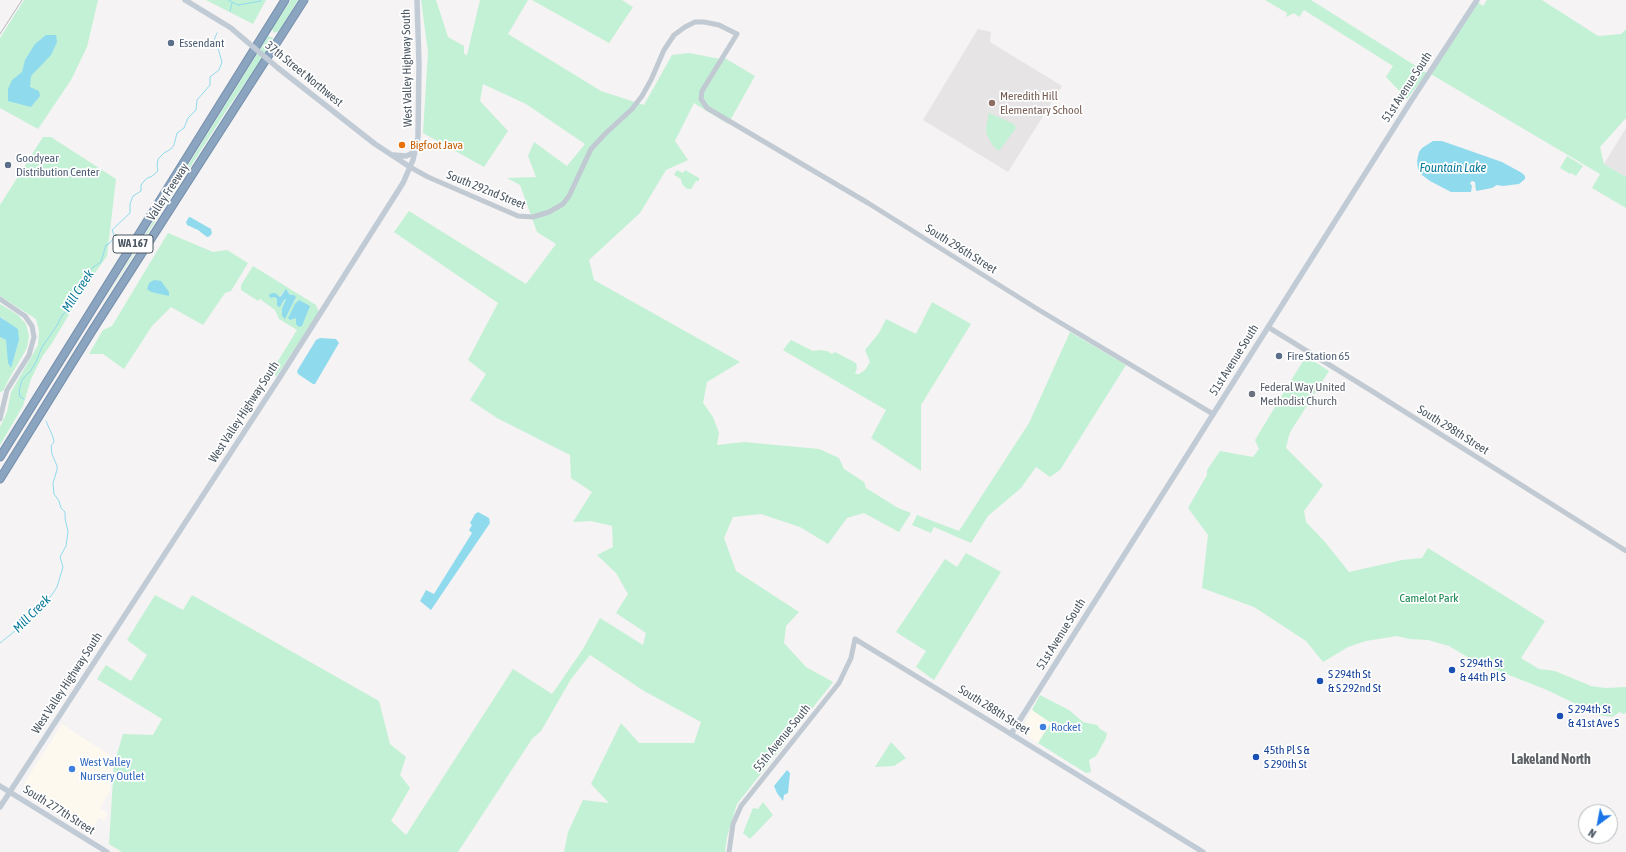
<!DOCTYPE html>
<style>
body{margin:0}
#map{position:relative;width:1626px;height:852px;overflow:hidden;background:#f5f3f3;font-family:"Asap Condensed",sans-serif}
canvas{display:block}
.north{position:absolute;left:1578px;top:804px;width:40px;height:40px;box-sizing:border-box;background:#fff;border:1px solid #b7bbc0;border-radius:50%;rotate:212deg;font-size:11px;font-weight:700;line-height:16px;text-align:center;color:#4a5661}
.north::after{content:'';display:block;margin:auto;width:14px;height:18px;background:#1a73e8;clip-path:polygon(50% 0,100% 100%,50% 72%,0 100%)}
</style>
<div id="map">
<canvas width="1626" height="852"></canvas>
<div class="north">N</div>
</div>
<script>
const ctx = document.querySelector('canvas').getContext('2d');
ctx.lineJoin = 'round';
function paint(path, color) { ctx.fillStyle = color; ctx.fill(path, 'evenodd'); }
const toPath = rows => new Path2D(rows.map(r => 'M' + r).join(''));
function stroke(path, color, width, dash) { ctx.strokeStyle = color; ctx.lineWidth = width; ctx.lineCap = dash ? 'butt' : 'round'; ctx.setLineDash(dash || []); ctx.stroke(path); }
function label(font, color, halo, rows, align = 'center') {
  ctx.font = font + ' "Asap Condensed",sans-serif'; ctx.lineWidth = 3.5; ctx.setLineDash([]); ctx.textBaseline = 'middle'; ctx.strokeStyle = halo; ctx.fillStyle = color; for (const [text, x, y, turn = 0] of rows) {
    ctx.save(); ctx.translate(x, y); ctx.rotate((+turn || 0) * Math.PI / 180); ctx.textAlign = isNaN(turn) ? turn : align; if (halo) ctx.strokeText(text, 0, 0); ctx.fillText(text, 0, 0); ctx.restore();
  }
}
paint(toPath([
 [1032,710,1051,722,1038,743,1020,731],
 [62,724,112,757,110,791,100,808,108,813,104,820,99,818,89,834,58,814,24,787,25,782]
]), '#fdf9ef');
paint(toPath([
 [978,29,991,32,990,42,1062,86,1008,172,923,120],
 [1626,128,1626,177,1604,164]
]), '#e6e4e5');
paint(toPath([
 [24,0,98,0,87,47,71,80,38,129,0,108,0,38],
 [206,0,266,0,253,24],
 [291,0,298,0,279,31,274,33,272,29],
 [421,0,436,0,448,37,464,46,464,54,467,55,480,0,528,0,508,34,601,91,644,105,672,55,689,53,715,58,721,59,723,57,755,76,728,124,694,103,675,141,688,160,666,170,640,213,589,260,594,280,740,362,707,382,703,403,713,417,719,433,717,445,744,442,819,449,839,458,844,469,864,482,866,488,898,508,911,513,899,532,864,513,847,518,828,544,800,527,761,514,733,517,724,538,736,571,799,612,786,626,784,643,806,667,833,682,737,804,727,837,725,852,564,852,568,832,583,800,609,803,591,784,621,723,639,743,694,743,701,722,644,691,590,655,571,679,541,731,532,739,458,852,122,852,109,844,114,764,123,734,153,735,162,719,97,679,106,665,131,681,147,655,127,640,155,595,183,610,192,595,379,701,390,744,406,757,400,775,410,788,391,821,406,835,513,669,552,694,583,649,600,618,643,645,646,633,616,613,628,594,616,573,597,555,613,547,612,526,591,521,573,522,592,492,571,478,570,455,497,418,470,400,486,374,468,360,498,303,394,232,409,211,526,284,556,244,537,232,520,185,507,178,536,177,528,156,534,142,567,166,585,144,526,104,483,84,480,101,508,131,484,167,423,133,428,52],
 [532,0,622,0,633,7,609,43],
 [1265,0,1311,0,1427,73,1407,99,1386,77,1393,66,1304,10,1299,17,1294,13,1286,17,1287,13],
 [1487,0,1542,0,1598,36,1621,34,1626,29,1626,118,1600,147,1604,164,1626,177,1626,208,1592,188,1600,174,1429,73,1476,1,1483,6],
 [268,36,273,38,272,41,260,61,228,108,101,306],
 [989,113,1014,124,1016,128,999,151,993,146,987,135,986,128],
 [43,137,51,137,116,179,107,256,87,284,52,343,42,357,31,379,23,406,0,445,0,427,7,412,11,392,38,345,39,331,36,319,0,296,0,205],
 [1567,156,1583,166,1576,176,1571,173,1570,174,1560,168],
 [677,170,683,173,685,170,699,178,699,181,696,181,691,189,687,189,682,184,681,179,674,175],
 [168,233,213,252,227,250,248,263,231,291,225,293,203,325,171,307,152,326,124,369,103,354,89,354,103,330,112,326],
 [253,266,316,305,319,312,276,377,273,369,297,330,279,319,275,310,260,299,258,301,241,290,241,285],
 [288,291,290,296,295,300,287,312,287,316,285,304,286,299,284,300,282,304,274,297,279,297,283,292],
 [932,302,971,324,921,405,921,471,871,438,886,410,783,350,791,340,813,351,819,350,827,351,832,354,835,352,856,363,857,368,855,374,859,374,865,370,870,362,865,350,879,333,886,319,916,334],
 [0,304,18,315,26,324,29,336,27,348,10,377,3,391,0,392,0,337,6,340,11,367,19,340,3,318,0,317],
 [1070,332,1126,365,1060,470,1050,477,1036,467,1021,488,988,516,971,543,934,527,931,533,912,525,917,515,959,531,1029,423],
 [1306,356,1329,371,1292,429,1289,435,1286,448,1323,485,1304,511,1306,522,1325,542,1349,572,1402,560,1422,558,1428,548,1545,621,1521,658,1539,669,1555,671,1591,686,1605,688,1626,687,1626,713,1623,714,1620,712,1612,717,1599,715,1547,690,1476,662,1449,646,1428,640,1409,639,1397,636,1366,641,1348,647,1323,662,1306,641,1254,607,1202,588,1208,535,1188,508,1207,475,1207,470,1220,451,1253,457,1259,449,1255,440],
 [966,553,1001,572,934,680,916,667,926,651,896,632,945,559,957,567],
 [1040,695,1069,710,1083,722,1097,725,1100,729,1107,733,1106,738,1096,756,1089,760,1091,772,1086,773,1038,743,1051,723,1032,710],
 [891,742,906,758,894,766,875,767],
 [763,802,773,815,750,839,743,833,753,808,758,809]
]), '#c3f1d5');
paint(toPath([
 [46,35,56,35,57,42,51,55,31,76,30,87,39,91,40,96,31,107,8,101,8,89,12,80,22,72,25,60,35,44],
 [1433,141,1442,141,1502,162,1522,173,1525,176,1525,179,1519,184,1503,186,1497,185,1492,188,1476,191,1475,182,1472,181,1470,183,1472,186,1471,192,1451,192,1430,181,1422,175,1418,169,1417,161,1419,152,1422,148],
 [189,217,190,217,211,229,212,233,210,236,207,237,198,230,187,225,186,222],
 [154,280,161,281,169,292,169,296,151,292,147,289,149,283],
 [286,289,290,295,294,295,296,297,285,319,282,316,282,309,286,299,284,300,280,307,277,306,277,299,274,297,270,298,269,295,272,293,275,293,280,297],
 [299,300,310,306,302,326,299,327,296,324,296,318,290,320,288,318,295,304],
 [0,317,18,329,19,340,11,368,8,363,6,340,0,337],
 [320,338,336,339,339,343,315,384,313,384,298,374,297,371,316,340],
 [478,512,489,518,490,523,431,610,420,601,426,590,434,594,472,533,469,530,472,525,470,523,475,514],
 [787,770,790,773,788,793,784,795,783,801,777,793,774,786]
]), '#90daee');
stroke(toPath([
 [228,0,238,5,261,1,261,0],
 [230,11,232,3],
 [24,399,20,397,19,391,22,380,27,374,30,372,36,362,42,347,56,327,63,314,70,309,76,299,76,290,79,288,92,268,101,262,106,245,109,244,113,239,114,235,112,230,130,213,130,204,133,196,141,191,141,185,145,180,149,177,151,177,158,171,157,166,158,159,164,153,171,149,174,145,177,133,184,128,188,118,196,110,197,100,210,85,210,77,219,70,222,62,220,55,217,45,214,44,214,40,217,33],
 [0,643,25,623,32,610,51,596,57,587,63,567,60,557,66,546,68,532,65,518,65,512,61,508,59,501,54,494,53,483,57,470,57,466,52,454,51,446,54,442,53,437,46,421]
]), '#90daee', 1);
const motorway = toPath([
 [0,457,285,0],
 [0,479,92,331,304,0]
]);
stroke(motorway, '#7690ad', 9);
stroke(toPath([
 [410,167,428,177,518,216,533,217,549,212,563,204,569,196,591,149,606,133,632,109,642,96,651,80,664,50,674,35,685,27,695,22,704,22,719,25,737,34,702,91,701,99,707,108,868,203,1039,310,1213,414],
 [0,299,25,316,32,326,34,337,29,355,7,390,0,419],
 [1268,327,1375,393,1626,551],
 [729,852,733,824,741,806,839,683,851,658,855,639,1011,734]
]), '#c1cad2', 5);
stroke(toPath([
 [185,0,231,28,245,40],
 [278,68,375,144,410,167],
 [393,155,406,156,411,154,415,148],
 [0,786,107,852],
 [0,807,280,377,403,183,413,160,418,137,419,64,417,0],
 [1203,852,1011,734,1411,101,1477,0]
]), '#c1cbd6', 5.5);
stroke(motorway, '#8ba5c1', 7);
stroke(toPath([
 [0,34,22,0]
]), '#b5b8bd', 1);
stroke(toPath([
 [245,40,278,68]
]), '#c1cbd6', 5.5);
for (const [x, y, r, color] of [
 [171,43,4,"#5c6f8a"],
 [992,103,4,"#8d6e63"],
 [402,145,4,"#e8710a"],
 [8,165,4,"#5c6f8a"],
 [1279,356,4,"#5c6f8a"],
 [1252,394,4,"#6b7280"],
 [1452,670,4,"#1a4fb4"],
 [1320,681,4,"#1a4fb4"],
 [1560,716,4,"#1a4fb4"],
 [1043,727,4,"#3f7fe0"],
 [1256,757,4,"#1a4fb4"],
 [72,769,4,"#3f7fe0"]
]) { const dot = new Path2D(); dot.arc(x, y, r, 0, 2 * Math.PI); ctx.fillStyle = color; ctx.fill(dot); stroke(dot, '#fff', 1.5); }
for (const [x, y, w] of [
 [133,244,40]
]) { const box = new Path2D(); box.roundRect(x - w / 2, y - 9, w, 18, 3); ctx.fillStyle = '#fff'; ctx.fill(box); stroke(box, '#4a5661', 1); }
label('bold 11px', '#4a5661', null, [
 ["WA 167",133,244]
]);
label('12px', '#4e5e75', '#fff', [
 ["Essendant",179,43],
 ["Goodyear",16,158],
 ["Distribution Center",16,172],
 ["Fire Station 65",1287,356]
], 'left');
label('12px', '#4a5661', '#fff', [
 ["West Valley Highway South",407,68,-91],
 ["37th Street Northwest",304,74,39],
 ["51st Avenue South",1407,87,-57],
 ["South 292nd Street",486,190,22],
 ["Valley Freeway",168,192,-57],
 ["South 296th Street",961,249,32],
 ["51st Avenue South",1234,360,-58],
 ["West Valley Highway South",244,412,-57],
 ["South 298th Street",1453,430,32],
 ["51st Avenue South",1061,634,-58],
 ["West Valley Highway South",67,683,-57],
 ["South 288th Street",994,710,32],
 ["55th Avenue South",782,738,-51],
 ["South 277th Street",59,810,32]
]);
label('12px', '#785e54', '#fff', [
 ["Meredith Hill",1000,96],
 ["Elementary School",1000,110]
], 'left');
label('12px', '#c56008', '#fff', [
 ["Bigfoot Java",410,145]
], 'left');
label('12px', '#5b616d', '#fff', [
 ["Federal Way United",1260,387],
 ["Methodist Church",1260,401]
], 'left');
label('12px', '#17864f', '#fff', [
 ["Camelot Park",1429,598]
]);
label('12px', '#164399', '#fff', [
 ["S 294th St",1460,663],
 ["& 44th Pl S",1460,677],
 ["S 294th St",1328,674],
 ["& S 292nd St",1328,688],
 ["S 294th St",1568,709],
 ["& 41st Ave S",1568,723],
 ["45th Pl S &",1264,750],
 ["S 290th St",1264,764]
], 'left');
label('12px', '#366cbe', '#fff', [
 ["Rocket",1051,727],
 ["West Valley",80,762],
 ["Nursery Outlet",80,776]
], 'left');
label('italic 13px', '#0c7c9b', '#fff', [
 ["Fountain Lake",1453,168],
 ["Mill Creek",78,291,-57],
 ["Mill Creek",32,614,-45]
]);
label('bold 14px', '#5f6368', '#fff', [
 ["Lakeland North",1551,760]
]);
</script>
